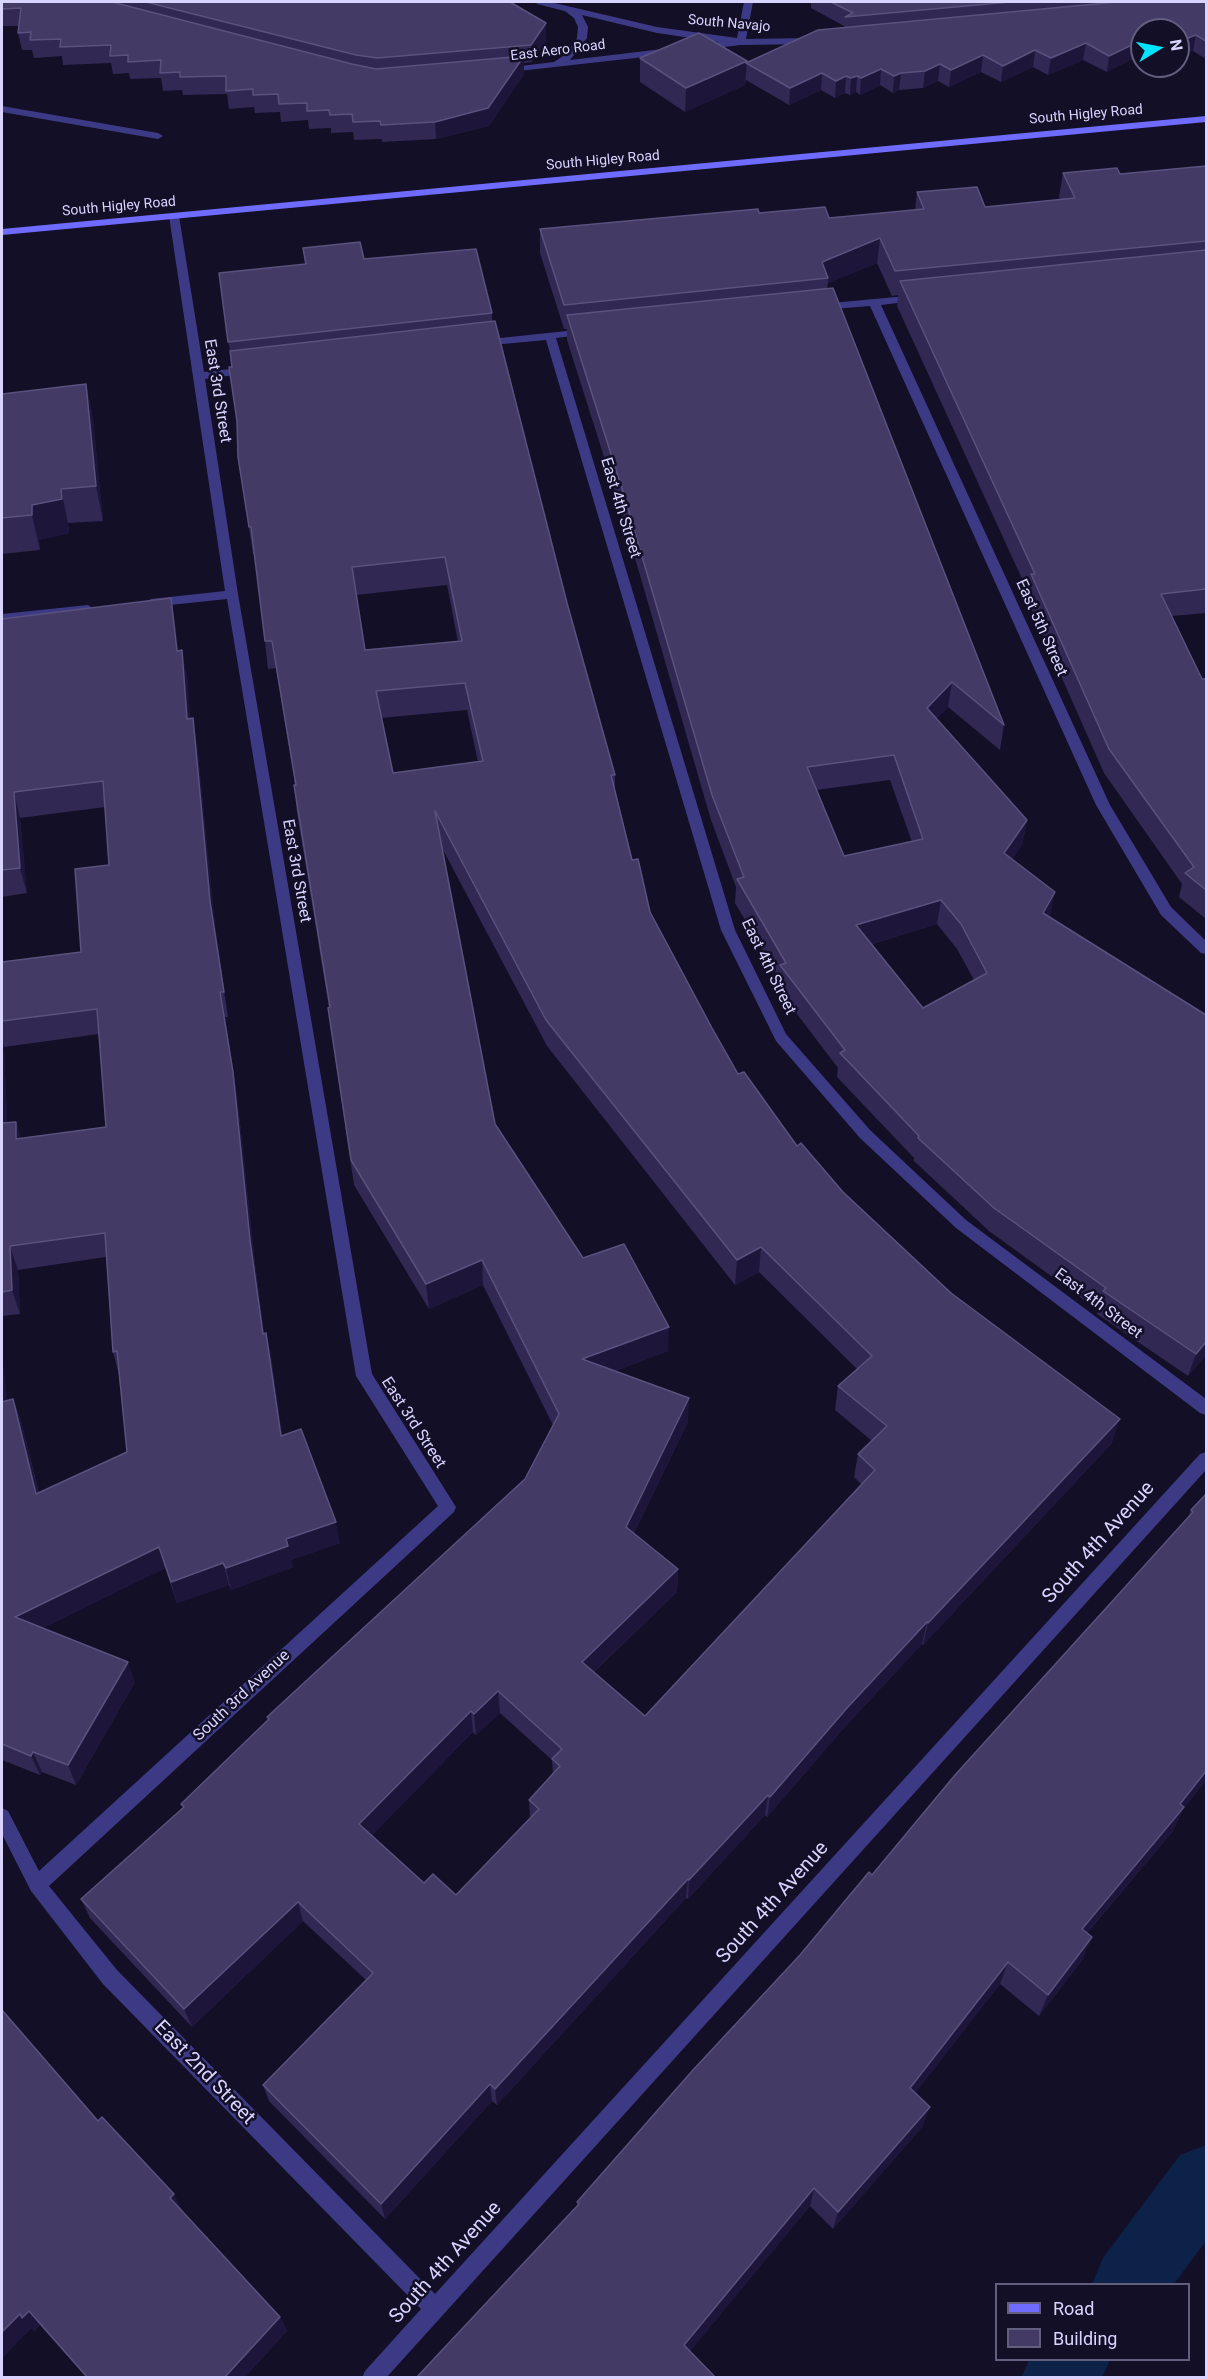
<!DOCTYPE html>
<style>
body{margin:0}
#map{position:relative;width:1208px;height:2379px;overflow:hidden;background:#130f26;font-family:Roboto,sans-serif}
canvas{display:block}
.frame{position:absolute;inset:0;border:3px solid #d9d4ff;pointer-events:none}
.legend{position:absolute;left:995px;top:2283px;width:195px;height:78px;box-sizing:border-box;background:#130f26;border:2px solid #625e7d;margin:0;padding:8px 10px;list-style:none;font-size:18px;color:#d9d4ff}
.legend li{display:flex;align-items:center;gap:12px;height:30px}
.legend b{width:30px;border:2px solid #625e7d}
.north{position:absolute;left:1130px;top:18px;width:60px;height:60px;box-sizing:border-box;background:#130f26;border:2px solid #625e7d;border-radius:50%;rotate:80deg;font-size:16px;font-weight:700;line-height:24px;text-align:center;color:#d9d4ff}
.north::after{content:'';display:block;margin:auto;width:21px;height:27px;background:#00e5ff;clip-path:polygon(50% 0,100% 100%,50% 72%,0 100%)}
</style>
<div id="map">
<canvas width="1208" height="2379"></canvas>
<div class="frame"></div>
<ul class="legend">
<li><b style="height:8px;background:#6f6bff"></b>Road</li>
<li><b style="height:16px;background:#433a66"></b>Building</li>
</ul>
<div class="north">N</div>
</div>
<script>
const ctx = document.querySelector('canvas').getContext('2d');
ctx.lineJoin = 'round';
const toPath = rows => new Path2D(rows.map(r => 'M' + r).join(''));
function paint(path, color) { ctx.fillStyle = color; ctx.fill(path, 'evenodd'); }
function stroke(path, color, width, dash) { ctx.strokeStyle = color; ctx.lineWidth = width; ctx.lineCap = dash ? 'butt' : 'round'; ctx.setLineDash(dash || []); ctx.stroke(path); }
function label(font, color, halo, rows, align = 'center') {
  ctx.font = font + ' Roboto,sans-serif'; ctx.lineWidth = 5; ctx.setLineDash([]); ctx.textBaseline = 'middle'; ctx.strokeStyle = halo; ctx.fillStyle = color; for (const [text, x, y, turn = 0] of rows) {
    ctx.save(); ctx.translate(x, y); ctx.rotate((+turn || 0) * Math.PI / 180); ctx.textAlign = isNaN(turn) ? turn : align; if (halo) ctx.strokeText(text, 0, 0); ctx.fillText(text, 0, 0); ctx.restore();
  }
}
paint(toPath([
 [1206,2145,1206,2241,1174,2284,1092,2284,1103,2258,1180,2155,1206,2145],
 [1029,2360,1110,2360,1102,2378,1021,2378,1029,2360]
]), '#0c2248');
paint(toPath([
 [536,2,550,2,657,27,737,38,744,2,753,2,746,39,812,38,817,41,812,44,741,45,698,50,693,47,695,45,719,42,657,33,582,15,588,27,587,38,570,60,671,48,676,51,671,54,501,73,499,71,504,68,554,62,566,54,577,38,578,27,574,18,565,11,537,4,536,2],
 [2,106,158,133,163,136,158,139,2,112,2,106],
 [174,213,179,216,204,372,249,367,255,370,249,373,205,379,238,594,372,1374,456,1507,454,1512,49,1886,117,1970,435,2294,1200,1454,1206,1452,1206,1470,386,2378,362,2378,365,2371,421,2309,103,1984,31,1891,2,1834,2,1808,8,1811,39,1871,438,1506,356,1376,227,599,151,607,145,603,151,599,225,591,169,216,174,213],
 [917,295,922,298,921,300,881,305,1110,805,1171,907,1206,941,1206,954,1201,953,1161,915,1096,805,870,306,821,310,816,307,821,304,917,295],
 [586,329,592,332,590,334,556,338,735,930,786,1034,870,1130,966,1220,1206,1399,1206,1415,1200,1413,956,1228,860,1138,776,1041,721,930,546,340,481,346,475,343,481,340,586,329],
 [88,605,94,609,92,612,2,622,2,614,88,605]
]), '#3d3a85');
paint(toPath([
 [1206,116,1206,122,2,235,2,229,1206,116]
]), '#6f6bff');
paint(toPath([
 [2,2,528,2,511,2,546,23,546,41,532,62,524,63,524,74,489,126,436,139,382,142,382,139,354,140,353,132,331,133,331,128,309,129,308,120,281,122,280,112,255,113,254,107,229,109,227,94,183,95,182,90,163,91,161,78,130,79,129,73,113,74,111,63,63,65,62,56,34,58,32,50,22,50,18,33,19,26,2,26],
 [811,2,1206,2,1206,59,1193,51,1142,30,1107,72,1083,60,1048,75,1033,67,1001,82,981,72,949,87,938,81,923,88,899,90,893,93,880,85,860,95,856,92,850,95,845,93,835,98,821,90,789,105,746,80,745,85,685,112,640,82,640,58,746,63,844,27,844,26,811,8],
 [1206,166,1206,613,1172,616,1202,679,1206,679,1206,919,1179,897,1182,884,1104,773,1027,599,1028,592,897,306,898,295,892,296,877,263,828,283,827,289,1004,725,1000,750,948,707,936,719,1027,820,1022,845,1012,859,1050,917,1206,1355,1188,1376,1097,1314,1098,1310,989,1231,914,1161,914,1158,837,1077,838,1068,778,989,779,978,735,903,736,887,711,820,624,520,567,340,567,329,564,329,540,253,540,229,759,213,829,218,915,210,917,192,985,207,1060,199,1059,197,1063,173,1120,174],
 [890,780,912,842,844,856,816,790],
 [937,924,957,949,974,980,923,1008,872,944],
 [303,248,364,259,492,313,492,321,567,603,615,775,615,793,632,860,650,912,712,1028,738,1074,797,1146,843,1192,1112,1443,923,1645,922,1644,843,1729,767,1817,765,1815,688,1899,686,1898,497,2105,492,2101,385,2219,269,2101,263,2085,366,1980,303,1921,192,2027,90,1918,81,1899,183,1808,181,1804,268,1720,267,1717,525,1479,553,1425,483,1285,429,1309,354,1185,332,1034,329,1008,297,813,294,785,295,785,276,668,268,669,255,554,253,554,238,457,237,424,232,367,219,273,305,264],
 [447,585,458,642,365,650,356,595],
 [467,710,478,762,393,773,381,718],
 [442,848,547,1046,735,1285,759,1272,857,1369,838,1386,835,1410,872,1441,858,1454,854,1477,862,1485,645,1716,594,1672,677,1592,678,1569,634,1533,688,1422,615,1371,668,1351,583,1258,495,1124],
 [500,1713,552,1760,553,1775,529,1800,530,1818,456,1895,424,1883,372,1835,473,1732,476,1735],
 [86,384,93,419,103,521,68,523,69,533,39,540,40,550,2,554,2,394],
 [2,619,175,624,178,651,187,676,190,719,197,744,215,926,228,1017,225,1017,237,1096,255,1263,264,1334,266,1333,271,1356,282,1436,340,1543,291,1560,293,1567,231,1590,229,1585,177,1603,165,1568,43,1628,135,1682,76,1785,42,1772,40,1775,2,1760,2,1357,7,1400,13,1399,21,1421,39,1493,127,1452,119,1375,113,1352,106,1257,18,1270,20,1314,2,1316,2,962,81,952,109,865,105,807,20,818,27,893,2,897],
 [99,1034,106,1127,21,1139,16,1122,7,1123,4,1047],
 [1206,1494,1182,1811,1173,1831,1087,1933,1083,1959,1039,2016,1000,1984,915,2093,923,2126,833,2229,810,2206,690,2351,416,2378,577,2206,577,2202,872,1875,1188,1518,1191,1510],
 [2,2010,98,2121,174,2194,181,2210,280,2317,287,2331,244,2378,87,2378,40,2325,34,2332,31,2328,2,2358]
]), '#312854');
paint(toPath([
 [546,23,546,41,532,62,531,45],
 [1196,35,1193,51,1178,57,1178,42],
 [1142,40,1142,55,1107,72,1109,56],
 [1086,43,1083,60,1048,75,1051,58],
 [1035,50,1033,67,1001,82,1003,66],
 [983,55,981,72,949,87,951,70],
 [524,56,524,74,489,126,436,139,435,122],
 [747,61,745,85,685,112,686,88],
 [940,64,938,81,923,88,925,71],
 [881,69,880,85,860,95,861,78],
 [822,73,821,90,789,105,790,88],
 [901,73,899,90,893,93,894,76],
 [846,76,845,93,835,98,836,81],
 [857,76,856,92,850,95,851,78],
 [880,238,877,263,828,283,828,278,822,262],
 [86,384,93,419,103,521,96,486],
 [61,489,68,523,69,533,39,540,40,550,32,515,32,505],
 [171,598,175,624,182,677,177,651],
 [182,650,187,676,192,745,187,719],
 [952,682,948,707,923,733,927,708],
 [193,718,197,744,215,926,228,1017,224,992,210,901],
 [14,792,20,818,27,893,20,868],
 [1027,820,1022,845,1000,878,1004,853],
 [1055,892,1050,917,1038,937,1043,913],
 [941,900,937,924,854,949,856,925],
 [220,992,237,1096,255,1263,267,1357,263,1334,250,1240],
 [2,1039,4,1047,8,1148,2,1128],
 [16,1122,23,1146,16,1139],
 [10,1246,18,1270,20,1314,12,1290],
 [761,1247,759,1272,735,1285,737,1260],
 [482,1260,483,1285,429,1309,426,1284],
 [669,1327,668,1351,582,1383,582,1359],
 [266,1333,271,1356,285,1458,281,1436],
 [1206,1342,1206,1355,1188,1376,1196,1354],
 [2,1357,10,1424,2,1402],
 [689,1398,688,1422,626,1549,626,1527],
 [13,1399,21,1421,44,1516,36,1494],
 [1120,1419,1112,1443,923,1645,928,1623],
 [336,1522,340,1543,291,1560,293,1567,231,1590,226,1568,286,1539],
 [159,1547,165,1568,24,1638,15,1617],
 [223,1563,229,1585,177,1603,171,1582],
 [678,1569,677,1592,582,1683,582,1662],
 [927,1622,922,1644,843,1729,767,1817,770,1797,847,1708],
 [128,1662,135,1682,76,1785,68,1765],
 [498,1691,500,1713,476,1735,474,1714],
 [471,1711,473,1732,363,1844,359,1824],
 [33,1752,42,1772,40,1775,31,1756],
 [1206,1771,1206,1781,1182,1811,1173,1831,1072,1950,1082,1929],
 [768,1795,765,1815,688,1899,689,1880],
 [688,1879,686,1898,497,2105,495,2089],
 [298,1902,303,1921,192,2027,184,2009],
 [1092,1937,1083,1959,1039,2016,1048,1995],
 [1008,1962,1000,1984,904,2108,910,2088],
 [490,2084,492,2101,385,2219,381,2204],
 [930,2107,923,2126,833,2229,838,2212],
 [814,2188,810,2206,683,2360,684,2345],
 [174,2194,182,2210,178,2214,170,2198],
 [29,2311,40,2325,34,2332,31,2328,2,2358,2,2332,20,2314],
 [280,2317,287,2331,244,2378,224,2378]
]), '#1d163a');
const building = toPath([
 [2,2,112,2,352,64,376,69,524,56,488,108,435,122,381,125,380,121,353,122,352,114,330,115,329,110,307,111,307,103,279,104,278,94,253,95,253,89,226,91,226,76,180,77,180,72,160,73,161,60,128,62,128,55,110,56,111,45,60,47,61,39,30,40,31,32,18,33,21,8,2,9,2,2],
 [146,2,510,2,546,23,531,45,377,58,356,55,146,2],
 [831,2,1010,2,845,17,853,13,831,2],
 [1117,2,1206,2,1206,41,1196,35,1178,42,1178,30,1142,30,1142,40,1109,56,1086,43,1051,58,1035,50,1003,66,983,55,951,70,940,64,925,71,901,73,894,76,881,69,861,78,857,76,851,78,846,76,836,81,822,73,790,88,746,63,818,30,1117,2],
 [699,33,747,61,686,88,640,58,699,33],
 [1206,166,1206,241,895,271,880,238,822,262,828,278,564,305,540,229,758,209,759,213,825,207,829,218,924,209,917,192,977,187,985,207,1075,198,1063,173,1117,168,1120,174,1206,166],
 [360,242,364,259,476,249,492,313,228,342,219,273,306,264,303,248,360,242],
 [1206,250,1206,589,1161,594,1202,679,1206,679,1206,890,1185,873,1194,867,1109,749,1031,574,1035,574,900,281,1206,250],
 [833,288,1004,725,952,682,927,708,1027,820,1004,853,1055,892,1043,913,1206,1015,1206,1342,1196,1354,1103,1291,1106,1288,994,1208,918,1138,919,1136,840,1053,845,1050,780,965,786,963,737,879,744,877,712,795,624,495,567,315,833,288],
 [894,755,923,839,844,856,807,767,894,755],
 [941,900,961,924,987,973,923,1008,856,925,941,900],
 [495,321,567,603,615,775,611,775,632,860,638,859,650,912,712,1028,738,1074,744,1072,797,1146,801,1143,843,1192,951,1293,1120,1419,928,1623,927,1622,847,1708,770,1797,768,1795,689,1880,688,1879,495,2089,490,2084,381,2204,263,2085,373,1973,298,1902,184,2009,81,1899,184,1807,181,1804,269,1719,267,1717,525,1479,559,1414,482,1260,426,1284,351,1160,328,1008,330,1007,294,785,296,785,272,641,265,641,251,527,249,527,238,457,237,421,229,367,232,367,230,351,495,321],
 [445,557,462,641,365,650,352,567,445,557],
 [465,683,483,761,393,773,376,691,465,683],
 [435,811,546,1020,737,1260,761,1247,872,1356,838,1386,887,1426,858,1454,875,1470,645,1716,582,1662,678,1569,626,1527,689,1398,582,1359,669,1327,624,1244,583,1258,495,1124,435,811],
 [498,1691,562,1749,552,1759,560,1766,529,1800,539,1809,456,1895,433,1874,424,1883,359,1824,471,1711,474,1714,498,1691],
 [86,384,96,486,61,489,62,499,32,505,32,515,2,518,2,394,86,384],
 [171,598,177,651,182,650,187,719,193,718,210,901,224,992,220,992,233,1072,250,1240,263,1334,266,1333,281,1436,301,1429,336,1522,286,1539,288,1546,226,1568,223,1563,171,1582,159,1547,15,1617,128,1662,68,1765,33,1752,31,1756,2,1744,2,1398,2,1402,13,1399,36,1494,127,1452,117,1351,113,1352,105,1233,10,1246,12,1290,2,1292,2,1123,16,1122,16,1139,106,1127,97,1009,2,1021,2,962,81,952,75,869,109,865,103,781,14,792,20,868,2,870,2,619,171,598],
 [1206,1494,1206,1771,1180,1804,1184,1807,1082,1929,1092,1937,1048,1995,1008,1962,910,2088,930,2107,838,2212,814,2188,684,2345,716,2378,416,2378,579,2204,577,2202,693,2070,800,1955,869,1872,872,1875,955,1775,1193,1512,1191,1510,1206,1494],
 [2,2010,98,2121,102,2117,174,2194,170,2198,280,2317,224,2378,88,2378,29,2311,22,2318,20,2314,2,2332,2,2010]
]);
paint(building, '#433a66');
stroke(building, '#5a527e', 1.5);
label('14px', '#d9d4ff', '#130f26', [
 ["South Navajo",729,24,5],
 ["East Aero Road",558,51,-7],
 ["South Higley Road",1086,115,-5],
 ["South Higley Road",603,161,-5],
 ["South Higley Road",119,207,-5]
]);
label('16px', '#d9d4ff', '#130f26', [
 ["East 3rd Street",217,391,81],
 ["East 4th Street",620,508,73],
 ["East 5th Street",1041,628,66],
 ["East 3rd Street",296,871,80],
 ["East 4th Street",768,967,64],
 ["East 4th Street",1098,1304,37],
 ["East 3rd Street",413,1423,57],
 ["South 3rd Avenue",242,1696,-43]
]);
label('20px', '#d9d4ff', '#130f26', [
 ["South 4th Avenue",1099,1543,-48],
 ["South 4th Avenue",773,1903,-48],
 ["East 2nd Street",204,2073,46],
 ["South 4th Avenue",446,2263,-48]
]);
</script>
